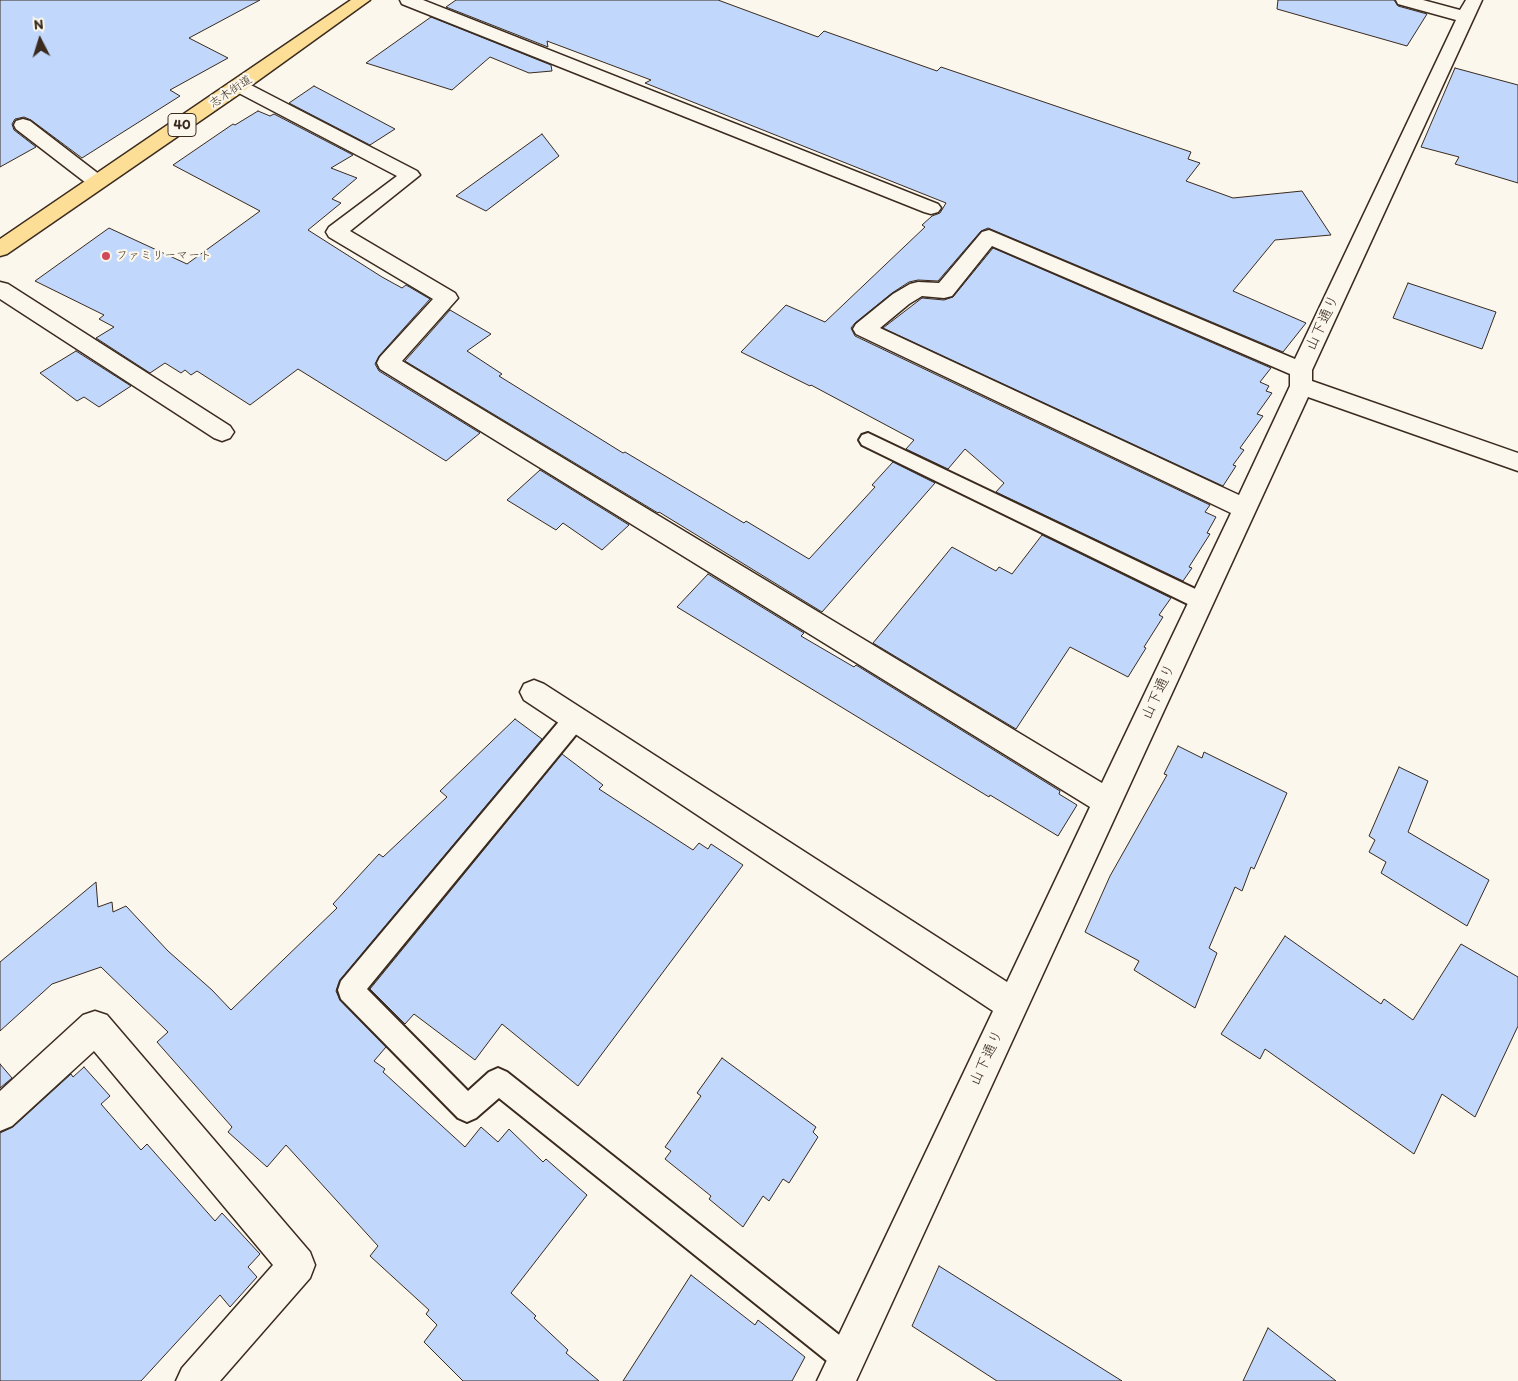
<!DOCTYPE html>
<meta charset="utf-8">
<style>
body{margin:0}
#map{position:relative;width:1518px;height:1381px;overflow:hidden;background:#fbf7ec;font-family:Itim,sans-serif}
canvas{display:block}
.north{position:absolute;left:15px;top:15px;width:50px;height:50px;-webkit-text-stroke:4px #fbf7ec;paint-order:stroke;rotate:355deg;font-size:14px;font-weight:700;line-height:20px;text-align:center;color:#3b2a1e}
.north::after{content:'';display:block;margin:auto;width:18px;height:22px;background:#3b2a1e;clip-path:polygon(50% 0,100% 100%,50% 72%,0 100%)}
</style>
<div id="map">
<canvas width="1518" height="1381"></canvas>
<div class="north">N</div>
</div>
<script>
const ctx = document.querySelector('canvas').getContext('2d');
ctx.lineJoin = 'round';
function paint(path, color) { ctx.fillStyle = color; ctx.fill(path, 'evenodd'); }
const toPath = rows => new Path2D(rows.map(r => 'M' + r).join(''));
function stroke(path, color, width, dash) { ctx.strokeStyle = color; ctx.lineWidth = width; ctx.lineCap = dash ? 'butt' : 'round'; ctx.setLineDash(dash || []); ctx.stroke(path); }
function label(font, color, halo, rows, align = 'center') {
  ctx.font = font + ' Itim,"Klee One",sans-serif'; ctx.lineWidth = 4.5; ctx.setLineDash([]); ctx.textBaseline = 'middle'; ctx.strokeStyle = halo; ctx.fillStyle = color; for (const [text, x, y, turn = 0] of rows) {
    ctx.save(); ctx.translate(x, y); ctx.rotate((+turn || 0) * Math.PI / 180); ctx.textAlign = isNaN(turn) ? turn : align; if (halo) ctx.strokeText(text, 0, 0); ctx.fillText(text, 0, 0); ctx.restore();
  }
}
const building = toPath([
 [0,0,260,0,189,38,228,58,170,90,180,96,82,158,31,120,24,117,15,119,12,124,14,130,36,147,0,167,0,0],
 [456,0,718,0,818,37,824,31,937,71,941,67,1191,152,1188,159,1200,163,1186,181,1233,198,1302,191,1331,235,1275,240,1233,291,1306,323,1283,352,988,228,981,231,938,281,918,280,909,282,892,293,855,323,851,328,855,336,1210,505,1205,512,1216,517,1207,533,1210,534,1189,567,1192,568,1183,581,996,492,1004,483,965,449,948,469,906,449,914,440,811,385,810,386,741,352,786,305,825,322,925,227,922,225,932,216,940,213,946,203,645,83,651,80,547,41,548,47,446,7,456,0],
 [1278,0,1394,0,1398,6,1427,14,1407,46,1277,9,1278,0],
 [431,17,551,65,552,71,529,73,490,57,452,90,366,63,431,17],
 [1455,68,1518,85,1518,183,1455,164,1459,157,1421,147,1455,68],
 [314,86,395,129,370,145,289,103,314,86],
 [258,111,270,116,274,114,353,155,331,168,357,178,332,199,341,203,308,230,382,277,402,288,406,285,430,299,379,356,375,364,379,371,480,433,446,461,298,369,250,405,197,371,191,375,185,370,181,373,165,363,150,373,96,338,114,327,99,319,104,315,35,281,109,228,187,264,260,211,173,165,233,124,235,125,258,111],
 [542,134,559,156,486,211,456,196,542,134],
 [993,248,1271,368,1260,382,1269,386,1266,391,1272,393,1257,414,1263,416,1240,448,1244,450,1233,465,1236,466,1223,486,883,328,922,298,944,300,953,297,993,248],
 [1408,283,1496,312,1482,349,1393,318,1408,283],
 [450,310,491,334,467,351,502,374,499,376,623,453,625,452,744,523,746,521,809,559,875,487,872,485,893,462,935,483,822,612,659,512,658,513,405,361,450,310],
 [76,351,131,386,99,407,84,397,77,401,40,373,76,351],
 [540,470,629,525,602,550,563,523,556,530,507,500,540,470],
 [1042,535,1171,598,1159,615,1163,617,1144,647,1146,648,1128,677,1070,647,1016,729,873,643,952,547,996,571,999,567,1012,574,1042,535],
 [708,574,804,633,801,636,854,667,856,665,1060,791,1059,794,1077,805,1058,836,990,795,989,797,677,607,708,574],
 [515,719,542,739,340,980,336,991,340,1000,386,1047,374,1061,385,1069,383,1072,465,1147,481,1127,498,1142,509,1129,543,1162,546,1159,587,1195,511,1293,536,1316,534,1318,568,1350,566,1353,599,1381,463,1381,424,1342,437,1325,426,1314,429,1310,370,1256,378,1246,286,1145,267,1167,228,1132,232,1127,157,1042,168,1032,101,967,52,984,0,1031,0,962,96,882,98,907,112,902,113,912,126,906,168,951,212,990,231,1010,337,908,333,904,379,854,383,857,447,797,440,791,515,719],
 [1178,746,1202,758,1204,752,1287,793,1254,869,1251,867,1242,891,1235,887,1209,948,1217,953,1195,1008,1134,970,1139,961,1085,932,1110,876,1167,775,1164,774,1178,746],
 [562,754,603,785,599,789,693,850,699,843,708,849,711,844,743,865,578,1086,502,1024,475,1060,414,1014,405,1024,370,989,562,754],
 [1399,767,1428,781,1408,832,1489,880,1467,926,1381,873,1386,862,1369,852,1375,840,1369,836,1399,767],
 [1285,936,1381,1004,1384,999,1413,1020,1461,944,1518,977,1518,1026,1475,1117,1442,1094,1414,1154,1265,1049,1260,1059,1221,1034,1285,936],
 [722,1058,816,1127,813,1132,818,1137,789,1183,783,1179,769,1201,763,1196,743,1227,709,1199,711,1196,665,1159,671,1151,665,1147,701,1096,697,1093,722,1058],
 [0,1064,12,1078,0,1088,0,1064],
 [84,1067,110,1096,101,1104,141,1150,147,1144,215,1221,222,1213,260,1254,248,1267,257,1277,230,1307,220,1295,141,1381,0,1381,0,1133,13,1127,71,1074,73,1077,84,1067],
 [939,1266,1122,1381,997,1381,912,1326,939,1266],
 [691,1275,755,1325,758,1320,805,1357,792,1381,623,1381,691,1275],
 [1268,1328,1336,1381,1243,1381,1268,1328]
]);
paint(building, '#c1d7fb');
stroke(building, '#3b2a1e', 1);
const service = toPath([
 [868,433,1208,595,1211,601,1208,607,1201,609,1194,607,862,445,859,440,862,435,868,433],
 [575,710,583,712,586,719,583,726,367,989,468,1091,489,1072,498,1068,507,1072,857,1349,862,1359,857,1369,847,1374,837,1369,499,1098,476,1118,467,1122,458,1118,341,999,338,990,341,981,567,712,575,710]
]);
const minor = toPath([
 [400,0,423,0,938,204,941,208,938,212,931,214,924,212,402,4,400,0],
 [1396,0,1423,0,1460,10,1466,0,1482,0,1312,370,1312,381,1518,453,1518,471,1308,397,856,1381,817,1381,993,1011,524,700,520,692,524,684,534,680,544,684,1007,982,1090,807,380,369,377,363,380,357,433,299,329,237,326,232,329,227,397,176,233,90,230,86,233,82,239,81,245,82,417,171,420,175,350,231,455,293,458,298,402,361,1102,783,1231,513,856,334,853,329,856,324,893,294,910,284,918,282,939,283,982,232,989,230,1295,359,1456,20,1398,4,1396,0],
 [992,246,1290,374,1290,386,1239,495,880,328,909,304,922,296,944,298,952,296,992,246],
 [23,119,30,121,104,178,107,182,104,186,97,188,90,186,16,129,14,125,16,121,23,119],
 [0,282,8,284,230,426,234,432,230,438,222,441,214,438,0,299,0,282],
 [95,1011,107,1015,310,1252,315,1265,310,1278,220,1381,176,1381,182,1368,273,1265,94,1051,12,1126,0,1131,0,1091,83,1015,95,1011]
]);
const primary = toPath([
 [351,0,370,0,245,90,7,254,0,256,0,239,351,0]
]);
stroke(service, '#3b2a1e', 4);
stroke(minor, '#3b2a1e', 3);
stroke(primary, '#3b2a1e', 3);
paint(service, '#fbf7ec');
paint(minor, '#fbf7ec');
paint(primary, '#fcde96');
for (const [x, y, r, color] of [
 [106,256,5,"#d1495b"]
]) { const dot = new Path2D(); dot.arc(x, y, r, 0, 2 * Math.PI); ctx.fillStyle = color; ctx.fill(dot); stroke(dot, '#fbf7ec', 2); }
label('12px', '#3b2a1e', '#fbf7ec', [
 ["志木街道",231,92,-34]
]);
label('12px', '#3b2a1e', '#fbf7ec', [
 ["ファミリーマート",116,256]
], 'left');
for (const [x, y, w] of [
 [182,125,28]
]) { const box = new Path2D(); box.roundRect(x - w / 2, y - 11.5, w, 23, 4); ctx.fillStyle = '#fbf7ec'; ctx.fill(box); stroke(box, '#3b2a1e', 1); }
label('bold 14px', '#3b2a1e', null, [
 ["40",182,125]
]);
label('15px', '#3b2a1e', '#fbf7ec', [
 ["山下通り",1323,323,-65],
 ["山下通り",1159,692,-65],
 ["山下通り",987,1058,-65]
]);
</script>
